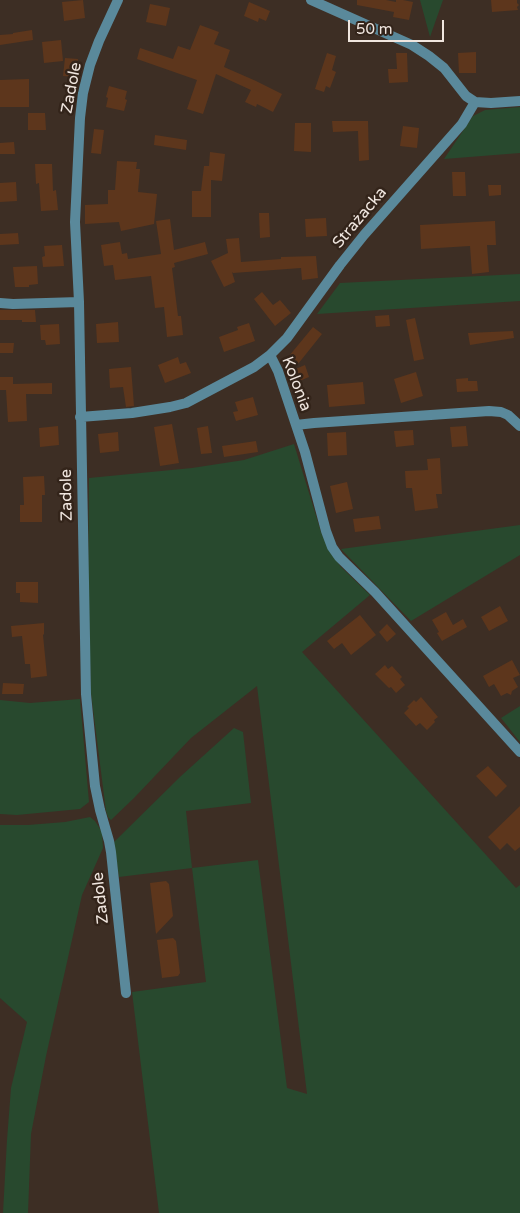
<!DOCTYPE html>
<meta charset="utf-8">
<style>
body{margin:0}
#map{position:relative;width:520px;height:1213px;overflow:hidden;background:#3d2e24;font-family:"Varela Round",sans-serif}
canvas{display:block}
.scale{position:absolute;left:348px;top:20px;width:96px;height:22px;box-sizing:border-box;border:2px solid #f0e6df;border-top:0;padding-left:6px;font-size:15px;line-height:18px;white-space:nowrap;color:#f0e6df;-webkit-text-stroke:4px #33241a;paint-order:stroke}
</style>
<div id="map">
<canvas width="520" height="1213"></canvas>
<div class="scale">50 m</div>
</div>
<script>
const ctx = document.querySelector('canvas').getContext('2d');
ctx.lineJoin = 'round';
function paint(path, color) { ctx.fillStyle = color; ctx.fill(path, 'evenodd'); }
const toPath = rows => new Path2D(rows.map(r => 'M' + r).join(''));
function stroke(path, color, width, dash) { ctx.strokeStyle = color; ctx.lineWidth = width; ctx.lineCap = dash ? 'butt' : 'round'; ctx.setLineDash(dash || []); ctx.stroke(path); }
function label(font, color, halo, rows, align = 'center') {
  ctx.font = font + ' "Varela Round",sans-serif'; ctx.lineWidth = 5; ctx.setLineDash([]); ctx.textBaseline = 'middle'; ctx.strokeStyle = halo; ctx.fillStyle = color; for (const [text, x, y, turn = 0] of rows) {
    ctx.save(); ctx.translate(x, y); ctx.rotate((+turn || 0) * Math.PI / 180); ctx.textAlign = isNaN(turn) ? turn : align; if (halo) ctx.strokeText(text, 0, 0); ctx.fillText(text, 0, 0); ctx.restore();
  }
}
paint(toPath([
 [420,0,443,0,430,37],
 [520,107,520,153,444,159,473,116,485,110],
 [520,274,520,301,317,314,340,283],
 [294,444,321,532,329,550,341,567,370,595,302,652,516,888,520,885,520,1213,159,1213,132,992,206,982,192,868,119,877,114,842,181,776,234,728,243,732,251,803,186,811,192,868,258,860,287,1088,307,1094,257,686,191,738,134,798,111,820,108,817,106,811,91,693,88,591,89,478,192,468,244,460],
 [520,525,520,555,411,621,341,549],
 [80,699,89,802,80,809,17,815,0,814,0,700,30,703],
 [520,706,520,742,501,718],
 [90,817,95,821,102,832,103,848,82,895,46,1056,31,1134,28,1213,3,1213,7,1140,11,1088,27,1022,0,998,0,825,28,825,65,822]
]), '#28492e');
paint(toPath([
 [83,0,85,18,64,21,62,2],
 [357,0,386,0,396,2,396,0,403,0,413,2,409,20,393,17,394,12,357,5],
 [491,0,517,0,517,3,519,5,517,7,518,10,492,12],
 [249,2,270,11,266,21,259,18,258,22,244,16],
 [150,4,170,8,166,26,146,22],
 [200,25,219,32,214,44,230,50,224,67,256,81,282,94,273,112,257,104,256,107,245,102,251,90,216,74,203,114,187,109,197,80,137,59,140,48,173,59,178,46,190,50],
 [32,30,33,40,0,45,0,35,13,34,13,36,13,33],
 [61,40,63,61,44,63,42,42],
 [476,52,476,73,459,73,458,53],
 [327,53,336,56,332,70,336,72,330,88,326,86,324,92,315,89],
 [396,53,407,53,408,82,389,83,388,69,397,69],
 [65,58,78,59,77,77,63,76],
 [29,79,29,107,0,107,0,80],
 [109,86,127,91,125,99,127,100,124,111,106,107,108,98,106,97],
 [28,113,45,113,46,130,28,130],
 [332,121,368,121,369,160,359,161,358,131,333,132],
 [295,123,311,123,311,152,294,151],
 [403,126,419,128,417,148,400,146],
 [94,129,104,130,101,154,91,153],
 [155,135,187,140,186,150,154,145],
 [14,142,15,154,0,154,0,143],
 [210,152,225,154,222,181,211,180,211,217,192,217,192,191,201,191,204,166,209,166],
 [117,161,137,162,136,169,140,169,138,192,157,194,154,224,121,231,119,222,85,224,85,205,108,204,108,190,115,190],
 [35,164,52,164,53,191,56,190,58,210,41,211,39,183,36,184],
 [452,172,465,172,466,196,453,196],
 [16,182,17,201,0,202,0,183],
 [488,185,501,185,501,195,489,196],
 [259,213,269,213,270,237,260,238],
 [326,218,327,236,306,237,305,219],
 [170,219,174,250,205,242,208,254,174,263,175,267,172,268,178,316,181,316,183,335,167,337,164,307,155,308,151,276,115,280,113,265,104,266,101,245,120,242,122,254,127,253,128,259,161,254,156,221],
 [495,221,496,245,487,245,489,272,472,274,470,246,421,249,420,225],
 [18,233,19,244,0,245,0,234],
 [239,238,241,262,281,259,281,257,316,256,318,278,302,280,301,268,233,273,232,272,235,282,224,287,211,261,228,253,226,239],
 [62,245,64,266,43,267,42,257,45,256,44,246],
 [37,266,38,284,29,285,29,287,15,287,13,267],
 [262,292,273,305,280,300,291,313,275,326,254,299],
 [0,310,35,310,36,322,22,322,22,320,0,320],
 [389,315,390,326,376,327,375,316],
 [415,318,424,359,414,361,406,320],
 [118,322,119,342,97,343,96,324],
 [249,323,255,341,224,352,219,337,238,330,237,327],
 [59,324,60,344,46,345,45,340,41,340,40,325],
 [313,327,322,334,298,364,289,356],
 [513,331,514,338,470,345,468,333],
 [0,343,14,343,13,353,0,353],
 [178,357,180,364,186,362,191,373,165,383,158,365],
 [305,365,309,377,297,382,293,370],
 [131,367,134,406,126,407,123,387,110,388,109,369],
 [416,372,423,396,401,403,394,379],
 [0,377,13,377,13,384,52,383,52,394,26,394,27,421,8,422,6,390,0,390],
 [468,378,468,381,477,381,478,391,457,392,456,379],
 [363,382,365,404,329,407,327,385],
 [253,397,258,415,236,421,233,412,238,411,235,402],
 [172,424,179,463,160,466,154,427],
 [58,426,59,445,40,447,39,428],
 [208,426,212,453,201,454,197,428],
 [466,426,468,446,452,447,450,427],
 [413,430,414,445,396,447,394,431],
 [118,432,119,451,100,453,98,434],
 [346,432,347,455,328,456,327,433],
 [256,441,258,452,224,457,222,446],
 [440,458,442,494,436,494,438,508,415,511,412,488,406,488,405,471,428,470,427,459],
 [44,476,45,495,42,495,42,522,20,522,20,505,24,505,23,477],
 [347,482,353,509,336,513,330,486],
 [379,516,381,529,355,532,353,519],
 [16,582,38,582,38,603,20,602,20,593,16,593],
 [500,606,508,621,489,631,481,617],
 [446,612,453,625,463,619,467,627,442,641,437,633,439,632,432,620],
 [360,615,376,635,351,655,342,643,334,649,327,641],
 [44,623,44,634,43,635,47,676,31,678,30,664,25,664,22,636,12,637,11,626],
 [387,624,396,634,387,642,379,632],
 [512,660,520,675,513,678,518,687,512,691,511,695,507,693,501,696,494,684,489,687,483,676],
 [385,665,388,669,392,666,402,677,400,679,405,685,396,693,391,687,389,688,375,674],
 [3,683,24,684,23,694,2,694],
 [421,697,438,717,434,720,435,722,427,730,420,723,416,726,404,713,409,708,407,707,414,700,416,702],
 [488,766,507,786,496,797,476,776],
 [520,806,520,847,515,851,507,843,500,850,488,837],
 [166,881,169,884,173,916,156,934,150,883],
 [173,938,176,941,180,973,178,976,162,978,157,940]
]), '#5d361c');
stroke(toPath([
 [118,0,99,41,90,65,83,93,80,118,75,222,79,302,86,694,95,786,100,810,109,841,111,852,126,993],
 [311,0,412,45,429,56,444,68,466,96,475,102,491,103,520,101],
 [0,303,13,304,79,302],
 [270,355,287,338,340,265,364,235,462,124,475,102],
 [80,417,132,413,170,407,186,403,254,367,270,355,278,371,296,425,314,423,489,411,501,412,508,415,520,426],
 [296,425,305,452,326,531,332,547,339,557,375,592,520,752]
]), '#5a899b', 10);
label('16px', '#f0e6df', '#33241a', [
 ["Zadole",72,88,-79],
 ["Strażacka",360,218,-50],
 ["Kolonia",296,384,69],
 ["Zadole",67,495,-91],
 ["Zadole",101,898,-96]
]);
</script>
